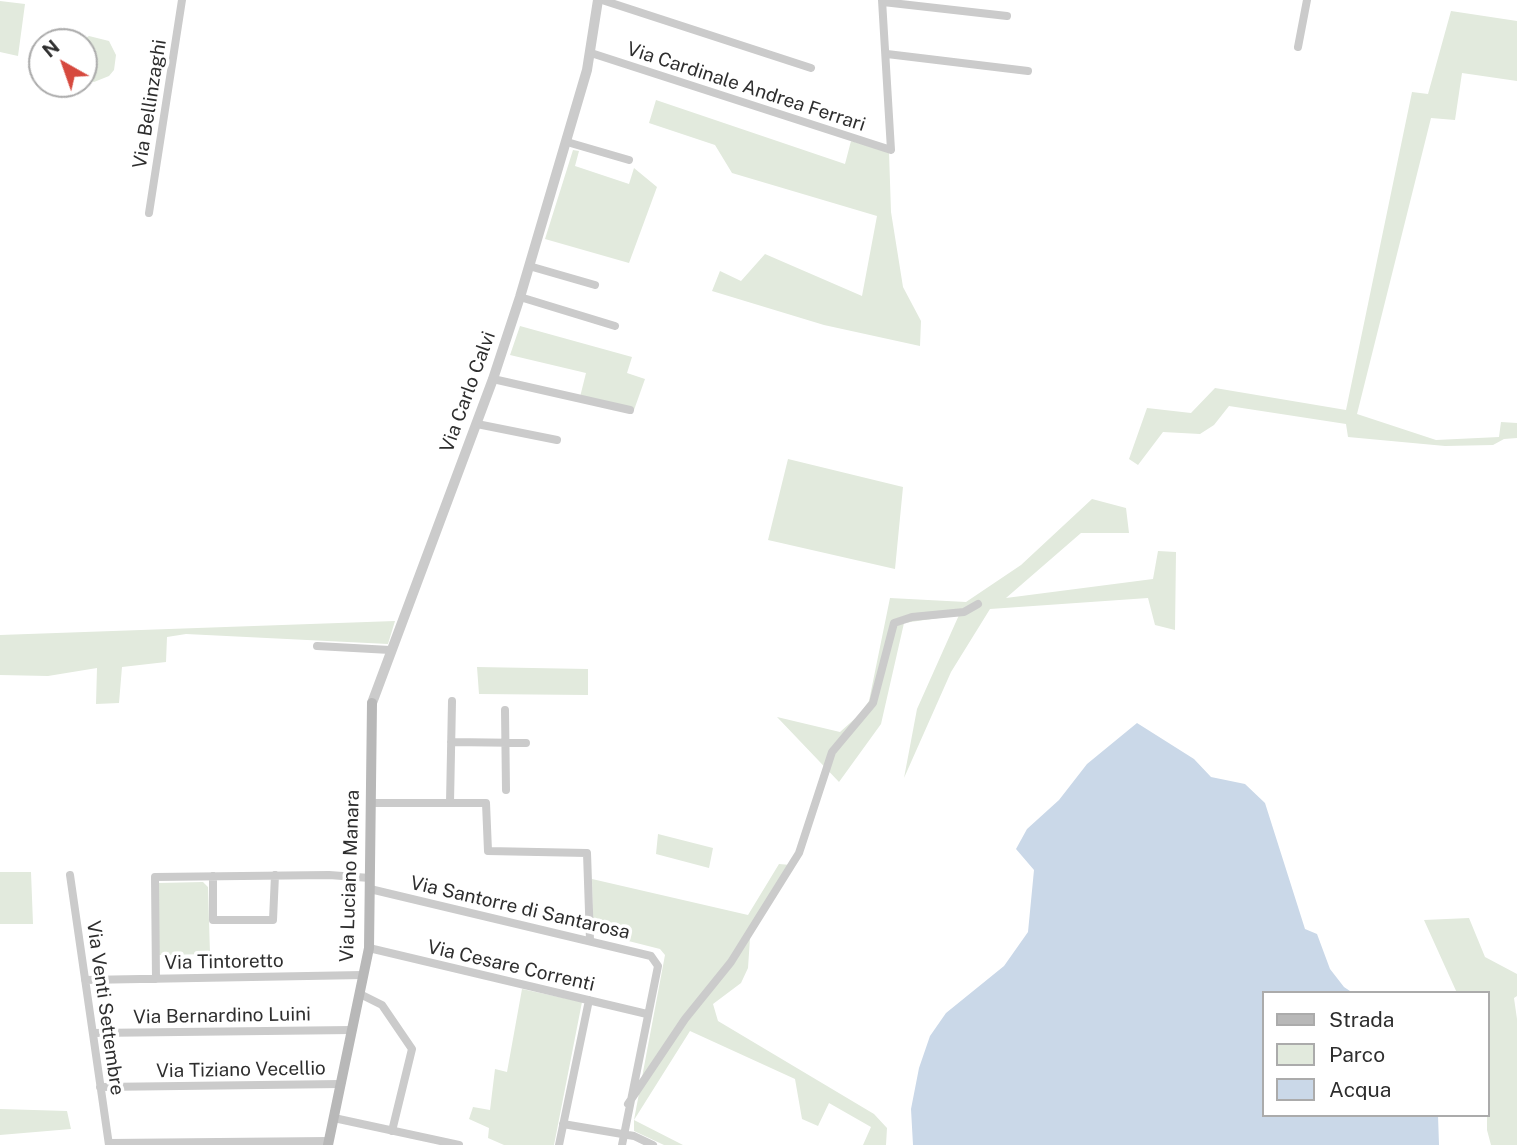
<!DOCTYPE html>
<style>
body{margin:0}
#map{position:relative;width:1517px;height:1145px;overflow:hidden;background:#fff;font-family:"Public Sans",sans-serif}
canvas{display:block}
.legend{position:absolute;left:1262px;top:991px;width:228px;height:126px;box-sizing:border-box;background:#fff;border:2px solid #ababab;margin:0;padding:9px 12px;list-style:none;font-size:21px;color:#2e2e2e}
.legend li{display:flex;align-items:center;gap:14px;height:35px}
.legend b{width:35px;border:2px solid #ababab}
.north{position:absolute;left:28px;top:28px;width:70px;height:70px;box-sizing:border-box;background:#fff;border:2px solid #ababab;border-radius:50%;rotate:320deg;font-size:19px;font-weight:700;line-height:28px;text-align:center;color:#2e2e2e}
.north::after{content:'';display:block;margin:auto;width:24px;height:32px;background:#d6493e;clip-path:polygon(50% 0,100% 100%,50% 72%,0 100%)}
</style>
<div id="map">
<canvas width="1517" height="1145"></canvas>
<ul class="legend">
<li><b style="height:9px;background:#b8b8b8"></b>Strada</li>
<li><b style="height:19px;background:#e2eadd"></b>Parco</li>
<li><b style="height:19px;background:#cad8e8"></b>Acqua</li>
</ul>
<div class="north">N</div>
</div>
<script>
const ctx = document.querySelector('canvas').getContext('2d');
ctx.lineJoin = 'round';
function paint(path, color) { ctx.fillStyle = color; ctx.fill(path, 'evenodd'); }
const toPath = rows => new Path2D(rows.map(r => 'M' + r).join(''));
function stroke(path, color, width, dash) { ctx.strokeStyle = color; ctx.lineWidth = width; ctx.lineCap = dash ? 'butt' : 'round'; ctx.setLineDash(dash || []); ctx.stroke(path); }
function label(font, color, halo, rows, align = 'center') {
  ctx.font = font + ' "Public Sans",sans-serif'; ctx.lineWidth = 7; ctx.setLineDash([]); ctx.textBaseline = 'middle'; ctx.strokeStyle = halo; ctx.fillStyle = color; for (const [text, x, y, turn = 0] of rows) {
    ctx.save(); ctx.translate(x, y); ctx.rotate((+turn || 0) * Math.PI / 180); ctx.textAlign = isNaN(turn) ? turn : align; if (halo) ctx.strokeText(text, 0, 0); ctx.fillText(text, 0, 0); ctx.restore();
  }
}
paint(toPath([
 [0,1,25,4,18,56,0,52],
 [1451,11,1517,21,1517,81,1462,73,1455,120,1431,118,1357,414,1436,440,1499,437,1501,422,1517,423,1517,438,1504,439,1493,445,1445,446,1348,437,1346,424,1229,406,1214,425,1200,434,1163,432,1138,465,1129,459,1147,408,1191,413,1215,388,1346,410,1412,92,1428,94],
 [89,36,109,41,116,55,114,70,109,76,94,82,84,80,84,42,78,42],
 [656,100,845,164,851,141,889,152,891,212,903,287,921,321,920,346,824,325,712,291,720,271,741,281,765,254,862,296,877,216,732,173,715,145,649,123],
 [573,150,579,151,575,166,629,184,634,168,657,187,629,263,545,239],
 [520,326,632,357,627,373,645,379,634,410,580,397,586,373,510,355],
 [788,459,903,487,895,569,768,540],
 [1092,499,1126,508,1129,533,1081,533,1006,598,1153,579,1158,551,1176,552,1175,630,1155,625,1148,598,990,609,951,672,904,778,917,709,959,615,904,623,881,724,839,782,777,717,840,732,859,715,869,701,890,598,966,602,1021,565],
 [395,621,388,644,186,634,167,637,166,662,122,667,119,703,96,704,97,668,48,676,0,675,0,635],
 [477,667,588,669,588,695,479,694],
 [658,834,713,848,709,868,656,854],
 [779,864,791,865,750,938,748,968,741,983,713,1004,718,1021,874,1114,887,1128,886,1145,863,1145,871,1127,829,1103,818,1126,802,1119,795,1079,690,1031,634,1120,683,1145,664,1145,634,1131,634,1120,665,955,660,949,593,932,592,879,748,915],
 [0,872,31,872,33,924,0,924],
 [203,882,208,887,210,954,159,955,159,883],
 [1469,918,1485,957,1517,974,1517,996,1514,998,1517,1019,1517,1145,1491,1145,1487,1130,1487,993,1457,993,1424,920],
 [522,989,582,1002,554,1145,504,1145,488,1138,489,1128,469,1119,473,1107,490,1110,495,1069,507,1072],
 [0,1109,67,1111,71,1129,0,1135]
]), '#e2eadd');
paint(toPath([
 [1137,723,1194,759,1211,777,1245,784,1265,803,1305,929,1317,934,1330,969,1344,987,1353,993,1263,993,1263,1115,1438,1115,1439,1145,913,1145,911,1109,919,1068,930,1036,946,1013,1004,966,1028,932,1034,870,1016,849,1027,829,1059,800,1087,764]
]), '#cad8e8');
stroke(toPath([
 [602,0,811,68],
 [883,2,1007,16],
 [1298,47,1307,0],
 [591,53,891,150,882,0],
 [887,54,1028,71],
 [567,142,629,160],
 [149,213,182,0],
 [529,266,595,285],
 [520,297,615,326],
 [493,379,630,410],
 [477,424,557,440],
 [317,646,390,650],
 [505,710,506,790],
 [451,742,526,743],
 [372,803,486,803,488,851,587,853,590,940],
 [450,803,452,701],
 [70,875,109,1145],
 [213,876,213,920,273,920,275,875],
 [370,889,651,956,658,966,622,1145],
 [369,948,647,1014],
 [156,979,155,877,329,875,370,878],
 [85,980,363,975],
 [360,994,382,1005,412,1049,392,1131],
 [93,1033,352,1030],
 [100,1087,341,1084],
 [628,1104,685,1019,731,962,799,853,832,752,873,703,894,623,912,617,964,612,978,604],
 [334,1118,459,1145],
 [563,1124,634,1136,653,1145],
 [109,1143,329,1141],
 [559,1145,589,1000]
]), '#cbcbcb', 8);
stroke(toPath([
 [372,703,493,379,520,297,587,70,598,0]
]), '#cbcbcb', 10);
stroke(toPath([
 [328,1145,369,948,372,703]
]), '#b8b8b8', 10);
label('19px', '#2e2e2e', '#fff', [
 ["Via Cardinale Andrea Ferrari",746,87,18],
 ["Via Bellinzaghi",150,104,-81],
 ["Via Carlo Calvi",468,392,-70],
 ["Via Luciano Manara",350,876,-88],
 ["Via Santorre di Santarosa",520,908,13],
 ["Via Tintoretto",224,962,-1],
 ["Via Cesare Correnti",511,966,13],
 ["Via Venti Settembre",105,1008,82],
 ["Via Bernardino Luini",222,1016,-1],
 ["Via Tiziano Vecellio",241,1070,-1]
]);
</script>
